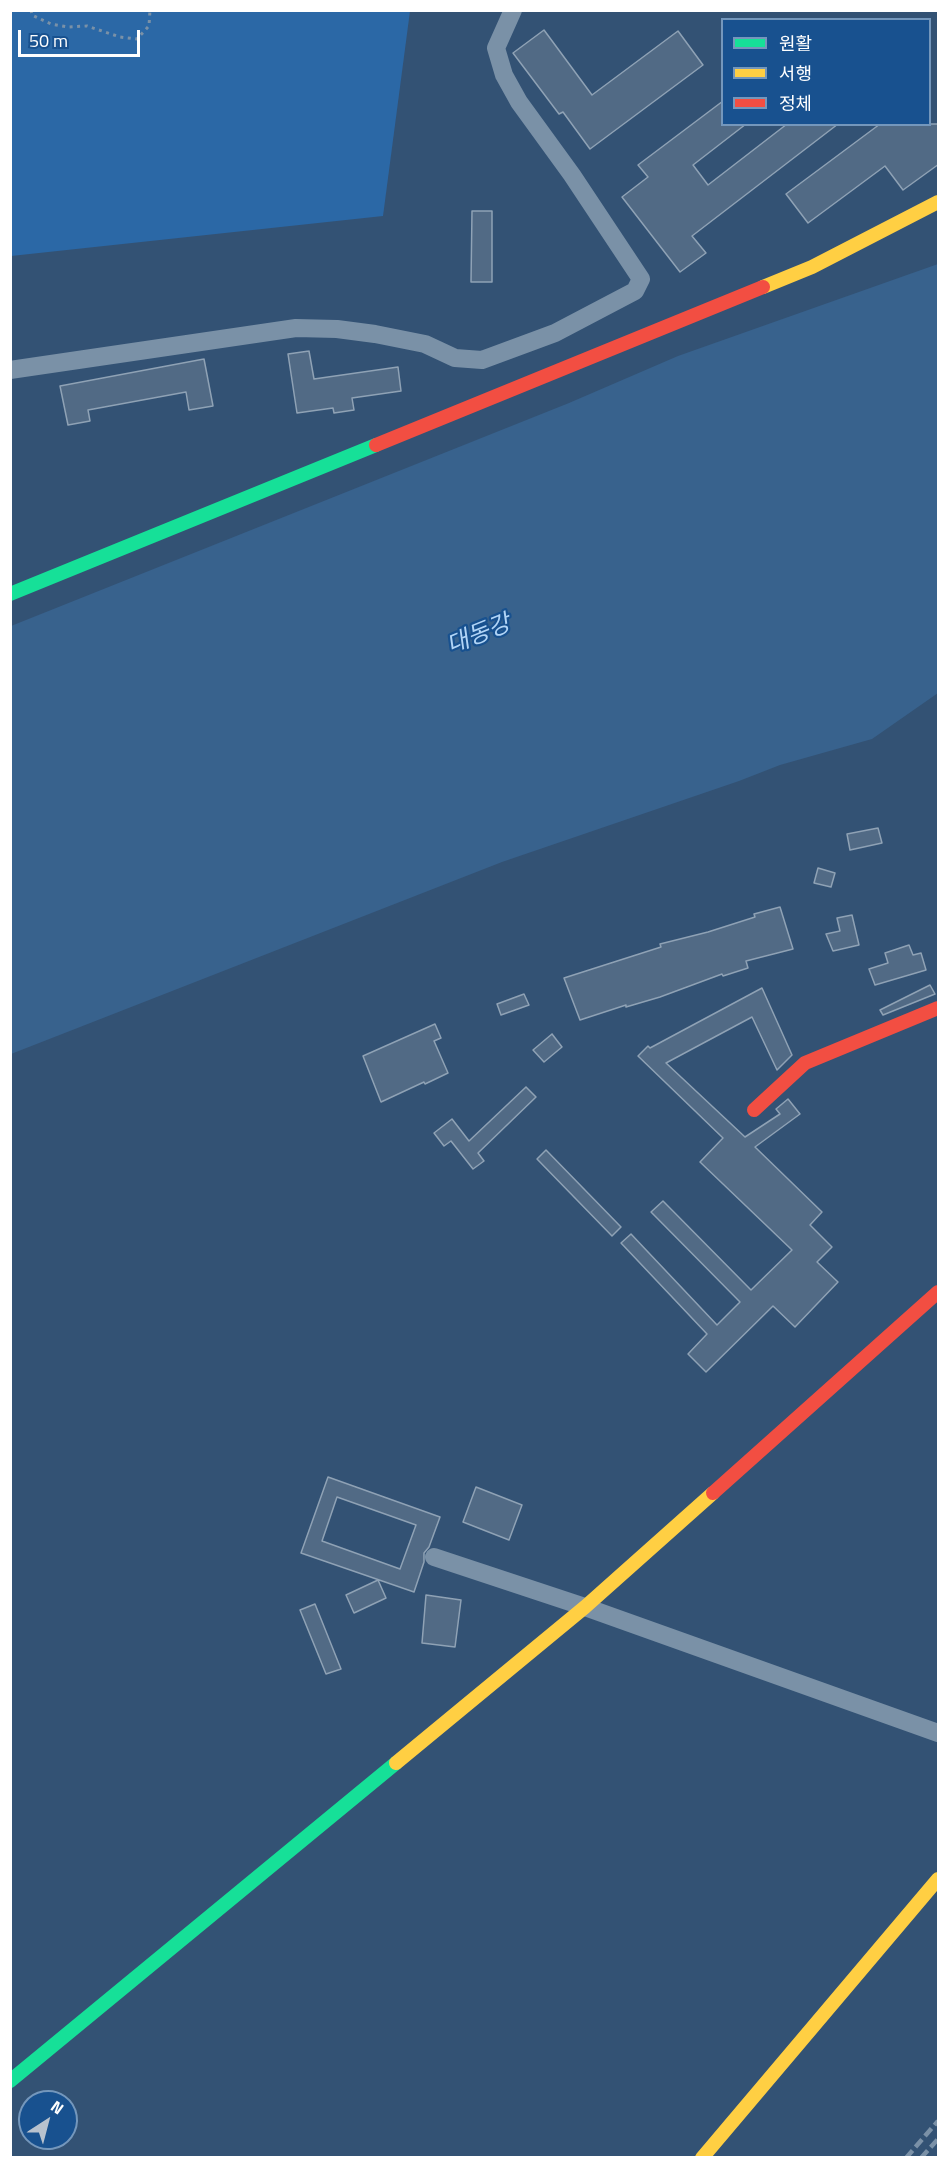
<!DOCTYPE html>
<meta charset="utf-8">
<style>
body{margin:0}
#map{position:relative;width:949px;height:2168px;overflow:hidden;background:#335274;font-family:"Titillium Web","Noto Sans KR",sans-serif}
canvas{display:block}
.frame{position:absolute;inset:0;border:12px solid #fff;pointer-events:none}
.legend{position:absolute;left:721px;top:18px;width:210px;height:108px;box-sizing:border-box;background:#18518f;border:2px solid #7497bc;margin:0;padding:8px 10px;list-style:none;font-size:18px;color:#fff}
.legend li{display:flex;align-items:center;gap:12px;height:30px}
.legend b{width:30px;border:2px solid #7497bc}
.north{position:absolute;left:18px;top:2090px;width:60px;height:60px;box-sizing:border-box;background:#18518f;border:2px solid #7497bc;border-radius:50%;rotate:36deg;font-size:16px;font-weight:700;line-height:24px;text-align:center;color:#fff}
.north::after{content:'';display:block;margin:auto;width:21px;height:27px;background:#b8c2ce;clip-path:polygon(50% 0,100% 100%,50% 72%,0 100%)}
.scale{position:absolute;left:18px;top:30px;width:122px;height:27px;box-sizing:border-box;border:3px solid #fff;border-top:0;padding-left:8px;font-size:18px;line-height:21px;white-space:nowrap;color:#fff;-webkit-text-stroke:4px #18518f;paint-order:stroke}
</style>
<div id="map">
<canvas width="949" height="2168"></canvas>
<div class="frame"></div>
<ul class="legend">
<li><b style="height:8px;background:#16e098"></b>원활</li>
<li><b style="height:8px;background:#ffcf43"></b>서행</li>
<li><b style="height:8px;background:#f24e42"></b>정체</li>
</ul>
<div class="north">N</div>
<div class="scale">50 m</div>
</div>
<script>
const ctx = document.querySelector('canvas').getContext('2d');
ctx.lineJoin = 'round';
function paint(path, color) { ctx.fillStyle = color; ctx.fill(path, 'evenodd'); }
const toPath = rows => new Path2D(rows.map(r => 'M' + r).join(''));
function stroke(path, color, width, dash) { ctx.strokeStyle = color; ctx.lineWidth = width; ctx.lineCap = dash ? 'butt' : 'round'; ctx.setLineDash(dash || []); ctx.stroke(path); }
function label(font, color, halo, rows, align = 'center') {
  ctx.font = font + ' "Titillium Web","Noto Sans KR",sans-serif'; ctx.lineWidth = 4.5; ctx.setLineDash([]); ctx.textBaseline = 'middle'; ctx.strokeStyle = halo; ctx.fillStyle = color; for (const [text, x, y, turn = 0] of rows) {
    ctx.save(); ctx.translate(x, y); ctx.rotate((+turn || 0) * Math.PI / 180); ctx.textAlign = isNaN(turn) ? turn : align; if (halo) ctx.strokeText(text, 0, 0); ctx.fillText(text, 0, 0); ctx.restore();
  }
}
paint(toPath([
 [10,11,410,11,383,216,11,256]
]), '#2b68a6');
paint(toPath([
 [938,264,938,693,872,739,780,765,739,781,502,862,11,1054,11,626,569,403,678,356]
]), '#38628d');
const building = toPath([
 [544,30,592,95,678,31,703,65,590,149,563,112,559,114,513,53,544,30],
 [723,101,723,124,746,124,693,165,708,185,787,124,838,124,692,236,706,253,680,272,622,197,648,177,638,165,723,101],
 [880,124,939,124,939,164,903,190,885,166,808,223,786,194,880,124],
 [472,211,492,211,492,282,471,282,472,211],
 [309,351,314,379,398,367,401,391,352,398,354,410,334,413,333,408,297,413,288,354,309,351],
 [204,359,213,406,189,410,186,392,88,410,90,421,68,425,60,386,204,359],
 [878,828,882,843,850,850,847,834,878,828],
 [818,868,835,873,831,887,814,883,818,868],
 [780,907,793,949,746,961,748,968,723,976,722,974,660,997,626,1007,626,1005,580,1020,564,978,661,947,660,944,708,932,755,917,754,914,780,907],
 [852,915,859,945,833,951,826,934,840,931,837,918,852,915],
 [909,945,913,955,921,953,926,970,875,985,869,969,888,963,885,953,909,945],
 [930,985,935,994,883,1015,880,1010,930,985],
 [762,988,792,1055,777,1070,752,1017,666,1063,745,1137,780,1114,776,1109,788,1099,800,1114,755,1147,822,1212,810,1225,832,1247,817,1262,838,1282,795,1327,773,1306,706,1372,688,1354,707,1334,621,1243,631,1234,717,1325,740,1302,651,1212,663,1201,751,1290,792,1250,700,1162,723,1138,638,1056,648,1046,650,1048,762,988],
 [524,994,529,1005,501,1015,497,1004,524,994],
 [435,1024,441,1038,434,1041,448,1073,425,1084,424,1082,381,1102,363,1056,435,1024],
 [552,1034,562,1047,544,1062,533,1050,552,1034],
 [526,1087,536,1097,478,1153,484,1161,473,1169,451,1141,444,1146,434,1133,452,1119,469,1141,526,1087],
 [546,1150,621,1227,612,1236,537,1159,546,1150],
 [328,1477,440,1517,429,1547,424,1553,424,1562,414,1592,301,1553,328,1477],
 [337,1497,416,1525,400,1569,322,1541,337,1497],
 [476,1487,522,1505,509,1540,463,1522,476,1487],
 [378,1580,386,1598,354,1613,346,1595,378,1580],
 [426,1595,461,1600,455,1647,422,1643,426,1595],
 [315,1604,341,1669,326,1674,300,1610,315,1604]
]);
paint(building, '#516a85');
stroke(building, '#8fa2b5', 1.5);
stroke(toPath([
 [31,10,32,15,51,24,68,27,87,26,120,37,137,39,149,26,150,10]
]), '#7a91a7', 3, [3, 4.5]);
stroke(toPath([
 [10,370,296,328,337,329,375,334,425,344,455,358,482,360,555,333,635,291,641,279,572,175,519,102,504,75,496,48,513,10],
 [434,1557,585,1607,938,1733]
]), '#7a91a7', 18);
stroke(toPath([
 [10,594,376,445],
 [10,2081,396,1763]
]), '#16e098', 14);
stroke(toPath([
 [763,287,812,267,938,202],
 [396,1763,585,1607,713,1493],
 [702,2158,938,1879]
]), '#ffcf43', 14);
stroke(toPath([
 [376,445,763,287],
 [754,1110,805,1063,938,1008],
 [713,1493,938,1292]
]), '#f24e42', 14);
stroke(toPath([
 [906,2158,938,2121],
 [921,2158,938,2139]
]), '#7b91a7', 4.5, [10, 4.5]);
label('italic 24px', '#b1d4f6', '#18518f', [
 ["대동강",479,636,-22]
]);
</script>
